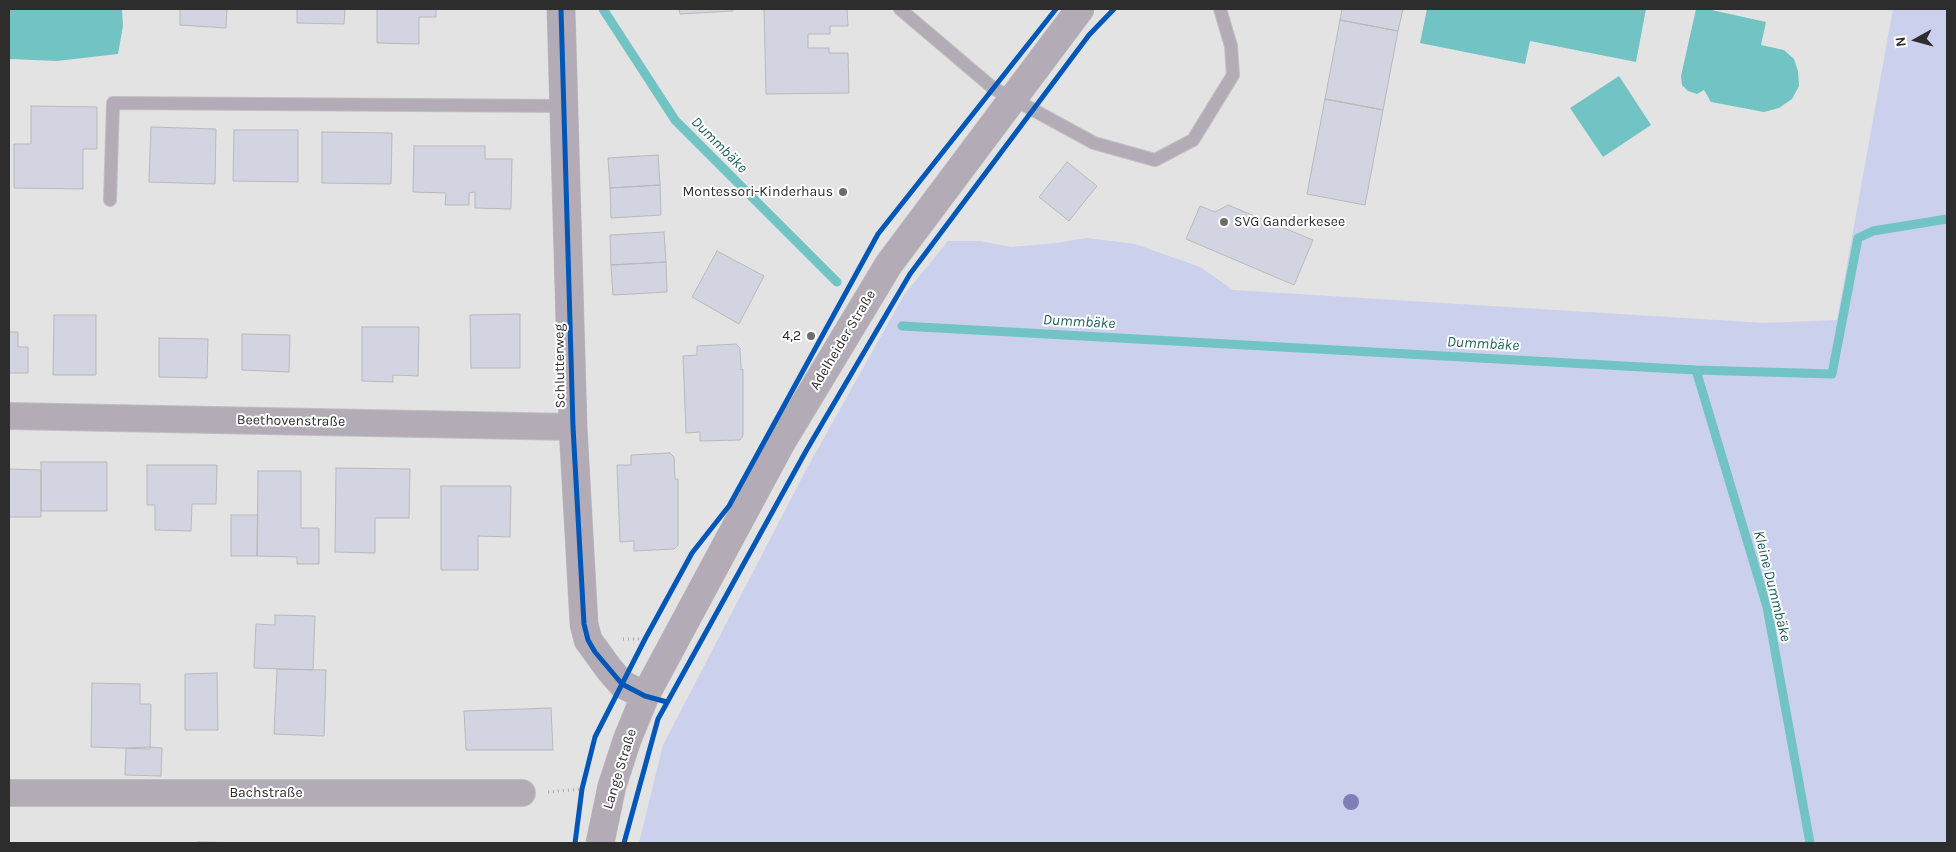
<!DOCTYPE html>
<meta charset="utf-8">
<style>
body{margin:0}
#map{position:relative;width:1956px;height:852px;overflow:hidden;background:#e3e3e3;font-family:Karla,sans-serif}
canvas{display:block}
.frame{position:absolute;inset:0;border:10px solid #2d2d2e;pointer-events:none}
.north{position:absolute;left:1891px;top:15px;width:50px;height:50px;-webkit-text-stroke:4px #fff;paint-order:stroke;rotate:263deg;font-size:14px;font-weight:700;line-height:20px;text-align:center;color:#2d2d2e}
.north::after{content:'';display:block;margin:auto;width:18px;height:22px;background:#2d2d2e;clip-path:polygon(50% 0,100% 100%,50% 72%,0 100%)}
</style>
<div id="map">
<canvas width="1956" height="852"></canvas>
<div class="frame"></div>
<div class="north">N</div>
</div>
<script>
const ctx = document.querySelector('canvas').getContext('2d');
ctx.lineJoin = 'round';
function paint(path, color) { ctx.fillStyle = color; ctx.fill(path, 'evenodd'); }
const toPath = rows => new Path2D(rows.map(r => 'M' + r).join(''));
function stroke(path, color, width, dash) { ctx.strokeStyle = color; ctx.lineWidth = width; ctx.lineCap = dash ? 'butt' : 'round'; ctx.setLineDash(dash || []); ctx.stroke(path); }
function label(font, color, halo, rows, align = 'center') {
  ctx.font = font + ' Karla,sans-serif'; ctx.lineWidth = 4; ctx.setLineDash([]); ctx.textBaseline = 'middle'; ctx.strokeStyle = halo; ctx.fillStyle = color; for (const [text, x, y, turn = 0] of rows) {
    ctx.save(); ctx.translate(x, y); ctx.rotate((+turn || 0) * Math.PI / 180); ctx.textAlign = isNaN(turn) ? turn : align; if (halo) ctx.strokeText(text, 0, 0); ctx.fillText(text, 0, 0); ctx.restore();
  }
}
paint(toPath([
 [1893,9,1947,9,1947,843,639,843,663,745,806,470,904,295,948,241,980,241,1011,247,1057,243,1086,238,1135,244,1200,267,1233,290,1765,323,1837,320]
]), '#cbd0ec');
paint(toPath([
 [9,9,122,9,123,26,118,54,57,61,9,59],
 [1427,9,1646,9,1636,62,1530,41,1525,64,1420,43],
 [1696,9,1707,9,1766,22,1761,45,1784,50,1794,59,1798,71,1799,86,1792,99,1779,108,1764,112,1711,102,1704,90,1697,94,1688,91,1682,85,1681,76],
 [1619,76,1651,125,1603,157,1570,108]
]), '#72c4c4');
stroke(toPath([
 [603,9,675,120,837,282],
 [902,326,1696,370,1832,374,1858,238,1873,231,1947,219],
 [1696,370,1767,607,1810,843]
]), '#72c4c4', 9);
const building = toPath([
 [180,9,227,9,226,28,180,25,180,9],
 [297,9,345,9,344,24,297,23,297,9],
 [377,9,436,9,436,17,419,17,419,44,377,43,377,9],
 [679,9,733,9,733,11,680,14,679,9],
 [764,9,847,9,848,26,830,26,830,34,808,34,808,48,829,48,829,53,848,53,849,93,766,94,764,9],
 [1342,9,1403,9,1398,31,1340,20,1342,9],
 [1340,20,1398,31,1383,110,1325,99,1340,20],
 [1325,99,1383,110,1365,205,1307,194,1325,99],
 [31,106,97,107,97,149,83,149,83,189,14,188,14,144,31,144,31,106],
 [151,127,216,129,215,184,149,182,151,127],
 [234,130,298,130,298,182,233,181,234,130],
 [322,132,392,133,391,184,322,183,322,132],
 [414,146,485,146,485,159,512,159,511,209,475,208,475,192,469,193,469,205,445,205,446,193,413,192,414,146],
 [658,155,660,185,610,188,608,158,658,155],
 [1067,162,1097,186,1069,221,1039,197,1067,162],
 [660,185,661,215,611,218,610,188,660,185],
 [1228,205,1313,240,1294,285,1186,239,1200,206,1215,212,1228,205],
 [664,232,666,262,611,265,610,235,664,232],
 [717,251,764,276,739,324,692,297,717,251],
 [666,262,667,292,613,295,611,265,666,262],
 [520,314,520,368,471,368,470,315,520,314],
 [54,315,96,315,96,375,53,375,54,315],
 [362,327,419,327,418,376,393,375,393,382,362,381,362,327],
 [9,332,18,332,18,347,28,347,28,373,9,373,9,332],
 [242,334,290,335,289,372,242,370,242,334],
 [159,338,208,339,207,378,159,377,159,338],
 [736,344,740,348,741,370,743,369,743,436,740,440,700,441,700,432,686,433,683,356,697,355,697,346,736,344],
 [670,453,674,457,675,479,678,479,678,545,674,549,634,551,634,541,620,542,617,465,631,465,631,455,670,453],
 [41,462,107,462,107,511,41,511,41,462],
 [147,465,217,465,216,504,192,504,191,531,155,530,155,505,147,505,147,465],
 [336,468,410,469,409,518,375,518,375,553,335,552,336,468],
 [9,469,41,470,41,517,9,517,9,469],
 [258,471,301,471,301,528,319,528,319,564,297,564,297,557,257,556,258,471],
 [441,486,511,486,510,537,478,536,478,570,441,570,441,486],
 [231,515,258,515,257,556,231,556,231,515],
 [275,615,315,616,313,670,254,668,256,624,275,625,275,615],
 [277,669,326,670,324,736,274,734,277,669],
 [217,673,218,730,185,730,185,674,217,673],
 [92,683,140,684,140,704,151,704,150,749,91,747,92,683],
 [551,708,553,750,466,750,464,711,551,708],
 [150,747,162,748,161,776,125,775,126,748,150,747],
 [198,842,259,843,198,843,198,842]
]);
paint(building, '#d2d4e2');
stroke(building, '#b9b9b9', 1);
const service = toPath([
 [900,9,993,88,1094,143,1155,160,1193,140,1233,75,1231,46,1220,9],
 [110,200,113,103,565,106]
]);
const minor = toPath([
 [9,416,573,427],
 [9,793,522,793]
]);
const tertiary = toPath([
 [561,9,573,427,584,624,588,640,609,669,622,684,645,696],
 [600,843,612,786,627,740,645,696,781,443,889,264,1080,9]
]);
stroke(service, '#bfbfbf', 14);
stroke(minor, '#bfbfbf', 28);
stroke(tertiary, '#bfbfbf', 29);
stroke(toPath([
 [623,639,644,639],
 [548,792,581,789]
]), '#aaa6ad', 3, [1, 4]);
stroke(service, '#b3acb7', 12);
stroke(minor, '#b3acb7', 26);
stroke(tertiary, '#b3acb7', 28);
stroke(toPath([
 [561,9,573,427,584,624,588,640,595,652,622,684,645,696,667,702],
 [575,843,582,789,595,737,645,639,692,553,729,506,878,234,1056,9],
 [624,843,658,719,806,451,910,274,1089,35,1114,9]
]), '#0057b8', 5);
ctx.fillStyle = '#807eb5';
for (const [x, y] of [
 [1351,802]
]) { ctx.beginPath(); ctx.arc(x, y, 8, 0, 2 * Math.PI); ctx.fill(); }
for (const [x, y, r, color] of [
 [843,192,5,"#6d6d6d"],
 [1224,222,5,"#6d6d6d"],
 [811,336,5,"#6d6d6d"]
]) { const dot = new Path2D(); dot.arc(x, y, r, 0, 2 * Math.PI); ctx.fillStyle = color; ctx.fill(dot); stroke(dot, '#fff', 2); }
label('14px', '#2d2d2e', '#fff', [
 ["Montessori-Kinderhaus",833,192],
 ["SVG Ganderkesee",1234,222,"left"],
 ["4,2",801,336]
], 'right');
label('14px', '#2d2d2e', '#fff', [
 ["Adelheider Straße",843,340,-59],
 ["Schlutterweg",560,366,-91],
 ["Beethovenstraße",291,421,1],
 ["Lange Straße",620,769,-73],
 ["Bachstraße",266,793]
]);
label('italic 15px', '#1e5e5e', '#fff', [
 ["Dummbäke",719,145,45],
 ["Dummbäke",1079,322,3],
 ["Dummbäke",1483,344,3],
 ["Kleine Dummbäke",1772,586,76]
]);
</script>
